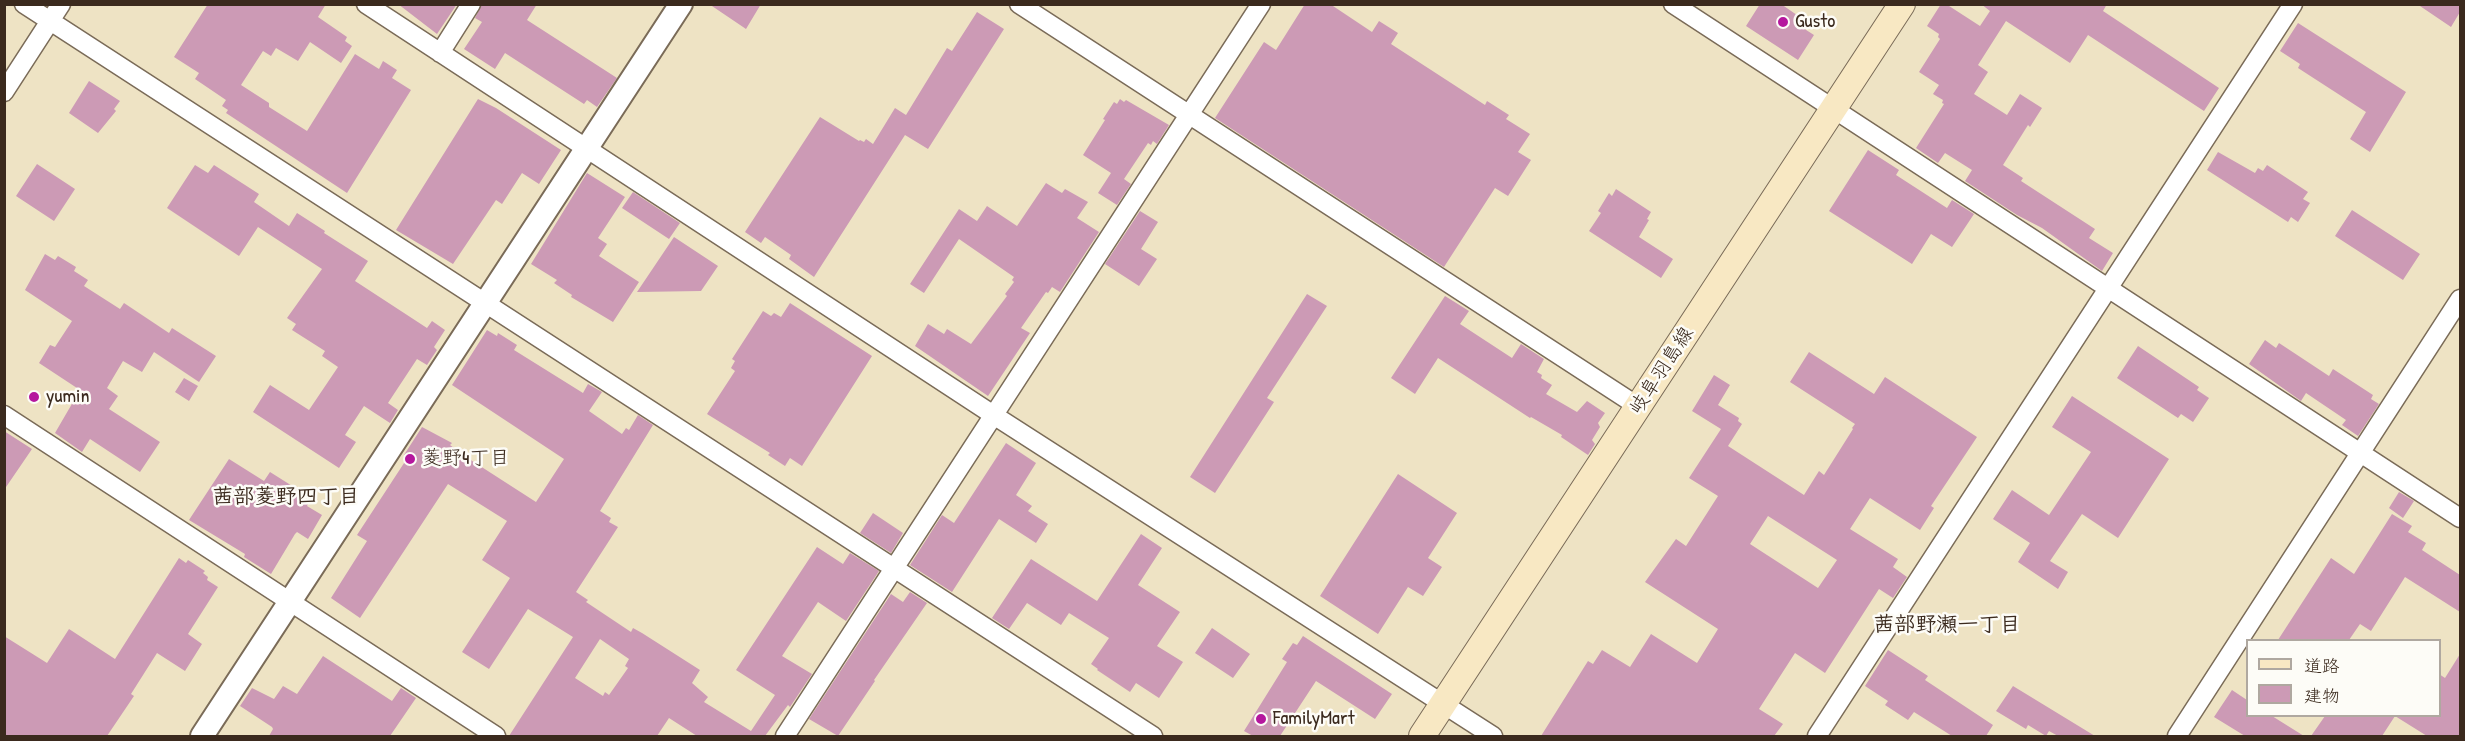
<!DOCTYPE html>
<meta charset="utf-8">
<style>
body{margin:0}
#map{position:relative;width:2465px;height:741px;overflow:hidden;background:#eee3c4;font-family:"Patrick Hand","Klee One",sans-serif}
canvas{display:block}
.frame{position:absolute;inset:0;border:6px solid #3b2a1e;pointer-events:none}
.legend{position:absolute;left:2246px;top:639px;width:195px;height:78px;box-sizing:border-box;background:#fdfcf7;border:2px solid #afa8a0;margin:0;padding:8px 10px;list-style:none;font-size:18px;color:#3b2a1e}
.legend li{display:flex;align-items:center;gap:12px;height:30px}
.legend b{width:30px;border:2px solid #afa8a0}
</style>
<div id="map">
<canvas width="2465" height="741"></canvas>
<div class="frame"></div>
<ul class="legend">
<li><b style="height:8px;background:#f8e8c3"></b>道路</li>
<li><b style="height:16px;background:#cc9ab5"></b>建物</li>
</ul>
</div>
<script>
const ctx = document.querySelector('canvas').getContext('2d');
ctx.lineJoin = 'round';
function paint(path, color) { ctx.fillStyle = color; ctx.fill(path, 'evenodd'); }
const toPath = rows => new Path2D(rows.map(r => 'M' + r).join(''));
function stroke(path, color, width, dash) { ctx.strokeStyle = color; ctx.lineWidth = width; ctx.lineCap = dash ? 'butt' : 'round'; ctx.setLineDash(dash || []); ctx.stroke(path); }
function label(font, color, halo, rows, align = 'center') {
  ctx.font = font + ' "Patrick Hand","Klee One",sans-serif'; ctx.lineWidth = 5; ctx.setLineDash([]); ctx.textBaseline = 'middle'; ctx.strokeStyle = halo; ctx.fillStyle = color; for (const [text, x, y, turn = 0] of rows) {
    ctx.save(); ctx.translate(x, y); ctx.rotate((+turn || 0) * Math.PI / 180); ctx.textAlign = isNaN(turn) ? turn : align; if (halo) ctx.strokeText(text, 0, 0); ctx.fillText(text, 0, 0); ctx.restore();
  }
}
paint(toPath([
 [208,4,326,4,318,17,347,37,345,41,352,46,341,63,310,42,298,61,276,48,271,56,263,51,241,85,269,103,269,107,307,131,355,54,379,69,383,61,397,70,392,78,411,90,347,193,226,113,228,110,222,106,226,100,195,79,199,73,174,57],
 [398,4,457,4,437,34],
 [482,4,537,4,527,20,617,78,597,107,587,100,584,104,505,53,495,69,464,49,482,22,475,18],
 [709,4,761,4,746,29],
 [1305,4,1330,4,1372,32,1379,21,1398,33,1391,44,1485,105,1487,101,1509,115,1506,119,1530,134,1518,152,1531,160,1508,196,1495,188,1444,267,1215,118,1264,42,1276,50],
 [1760,4,1781,4,1807,22,1803,28,1814,35,1798,60,1746,26],
 [1941,4,1946,4,1980,26,1990,11,1981,4,2107,4,2103,11,2219,88,2204,111,2088,35,2070,63,2006,21,1978,65,1988,72,1974,94,2007,115,2020,94,2042,108,2030,127,2028,125,2003,165,2023,178,2021,181,2095,229,2089,238,2113,253,2102,271,2042,228,2017,215,1965,181,1972,170,1945,153,1938,163,1916,148,1944,104,1942,103,1943,100,1933,94,1939,85,1919,72,1940,39,1938,37,1939,34,1927,26],
 [2417,4,2460,4,2460,12,2451,27],
 [977,12,1004,29,928,149,905,135,814,277,789,259,791,255,765,237,761,243,745,232,820,117,859,141,860,140,864,142,866,139,873,144,895,108,906,115,947,48,952,51],
 [2298,23,2406,92,2370,152,2350,139,2366,112,2298,68,2300,64,2280,51],
 [89,81,120,101,114,109,116,111,98,133,69,113],
 [478,99,496,108,561,150,539,184,522,173,502,204,496,200,453,264,396,230],
 [1120,99,1124,102,1126,100,1169,125,1157,144,1153,141,1151,145,1148,143,1124,179,1131,184,1117,205,1098,193,1111,173,1083,155,1105,120,1103,119,1114,102,1117,104],
 [1868,150,1899,170,1896,175,1947,208,1952,200,1974,214,1952,247,1931,234,1912,264,1829,211],
 [2218,152,2255,173,2258,168,2263,171,2267,165,2308,192,2303,199,2310,203,2298,222,2291,217,2288,222,2207,170],
 [37,164,75,189,54,221,16,196],
 [195,165,208,173,214,165,259,194,254,202,289,226,297,213,325,231,324,233,368,261,355,281,427,328,432,321,445,330,434,347,437,350,427,365,417,359,388,403,398,410,390,423,364,406,345,435,356,442,339,468,253,412,270,385,309,410,338,367,322,356,325,351,292,330,296,324,287,318,322,269,258,227,239,256,167,208],
 [587,173,625,197,598,238,607,244,599,256,639,282,613,322,571,297,572,295,554,283,557,280,531,264],
 [1046,183,1062,193,1065,189,1088,202,1077,218,1099,232,1060,292,1052,287,1048,293,1046,292,1021,328,1030,333,988,396,915,346,928,324,944,334,947,329,971,344,1007,296,1005,294,1014,282,1012,280,1014,277,959,239,924,293,910,284,959,209,977,221,987,206,1017,226],
 [1616,189,1651,212,1647,219,1649,220,1639,237,1673,259,1661,278,1589,231,1601,213,1598,211,1609,193,1612,196],
 [633,192,680,223,669,239,622,208],
 [2352,210,2420,254,2403,280,2335,236],
 [1140,211,1158,222,1141,249,1157,259,1139,286,1105,264],
 [674,237,718,266,701,291,637,292],
 [45,254,55,260,58,256,76,267,74,271,88,280,84,286,120,309,124,303,169,333,172,328,216,356,199,382,154,352,142,372,123,361,107,388,118,396,109,409,160,442,140,472,90,439,82,452,55,433,80,390,39,363,50,345,55,347,72,321,25,290],
 [1307,294,1327,306,1267,398,1274,402,1215,493,1190,477],
 [1445,296,1469,311,1460,324,1512,358,1521,344,1544,359,1537,372,1542,375,1541,378,1552,385,1546,394,1577,412,1587,401,1605,413,1598,423,1600,427,1592,440,1595,444,1588,455,1561,437,1562,435,1531,417,1530,418,1438,358,1415,394,1391,378],
 [790,303,872,356,802,466,790,458,785,466,768,455,770,453,707,414,735,371,731,368,735,361,732,359,763,311,771,316,774,313,781,317],
 [487,330,497,336,498,333,517,345,514,350,583,393,588,384,602,392,589,411,622,434,626,428,629,430,638,415,653,425,600,511,611,518,609,522,618,527,576,592,588,600,586,602,631,632,633,628,642,633,700,670,692,683,708,697,704,702,751,731,775,695,736,670,817,547,843,564,850,553,879,571,846,621,818,602,782,656,812,674,790,707,788,705,765,736,697,736,669,718,657,736,509,736,573,637,528,609,489,669,462,652,510,578,482,560,507,521,448,484,360,618,331,598,367,541,357,535,408,457,404,455,422,427,452,443,450,445,463,455,536,502,564,459,452,385],
 [600,639,629,659,625,666,628,668,609,695,605,692,603,696,575,678],
 [2265,340,2276,348,2279,343,2329,376,2333,369,2373,395,2371,399,2379,404,2358,436,2342,425,2346,420,2306,393,2301,401,2249,364],
 [2138,346,2199,387,2197,390,2209,398,2193,422,2181,414,2178,418,2117,378],
 [1809,352,1874,394,1885,377,1977,437,1931,506,1934,508,1920,530,1870,498,1850,529,1898,559,1893,567,1907,577,1893,598,1879,589,1825,673,1795,653,1759,709,1783,724,1774,736,1541,736,1588,661,1593,664,1602,650,1630,667,1651,634,1697,663,1718,629,1645,582,1676,539,1686,546,1718,496,1689,478,1721,429,1692,411,1714,375,1730,385,1718,405,1739,418,1738,421,1742,424,1728,446,1804,495,1819,471,1824,475,1853,429,1852,428,1855,424,1790,382],
 [1768,516,1837,560,1818,588,1750,544],
 [184,378,198,386,189,401,175,392],
 [2072,396,2169,459,2118,538,2082,514,2050,561,2068,572,2058,589,2018,562,2030,543,1993,519,2012,490,2049,515,2091,452,2052,427],
 [4,431,32,449,4,490],
 [1006,443,1036,463,1016,495,1032,506,1028,511,1048,524,1036,543,999,519,952,592,910,565,942,515,954,523],
 [229,459,264,481,270,472,297,489,295,493,309,502,307,506,322,515,308,539,297,532,295,534,271,574,244,557,245,554,189,520],
 [1398,474,1457,513,1428,558,1442,567,1423,596,1408,587,1378,634,1320,596],
 [2399,492,2414,501,2403,518,2389,508],
 [873,513,903,533,891,553,860,533],
 [2392,514,2412,526,2408,532,2426,543,2422,550,2460,575,2460,612,2405,577,2371,631,2360,624,2349,640,2278,640,2331,558,2354,574],
 [1141,534,1162,548,1138,585,1180,612,1157,646,1183,662,1159,698,1136,683,1130,692,1097,670,1098,669,1091,664,1109,638,1069,613,1061,625,1027,603,1009,629,992,618,1031,559,1097,601],
 [179,558,186,563,188,560,205,571,203,573,208,577,207,580,218,587,188,634,202,644,185,671,157,653,131,694,134,696,107,736,4,736,4,636,47,663,69,629,115,659],
 [910,592,927,603,874,680,875,681,838,736,809,719,891,594,903,602],
 [1212,628,1250,654,1233,678,1195,653],
 [1303,636,1392,694,1375,719,1316,681,1280,736,1253,736,1244,731,1287,662,1282,659,1293,643,1297,645],
 [1888,650,1928,676,1925,680,1993,725,1986,736,1952,736,1914,712,1908,720,1885,705,1888,701,1865,686],
 [2460,654,2460,736,2427,736,2395,716,2439,716,2439,674,2445,678],
 [323,656,392,701,401,688,416,698,390,736,269,736,273,729,272,727,240,706,252,688,274,699,283,686,297,694],
 [2013,686,2095,736,2058,736,2049,731,2046,736,2028,725,2026,729,1996,711],
 [2232,690,2247,700,2247,716,2272,716,2304,736,2245,736,2214,717],
 [2325,716,2395,716,2382,736,2311,736]
]), '#cc9ab5');
const minor = toPath([
 [24,4,1153,736],
 [366,4,995,416,1493,736],
 [1019,4,1639,407],
 [1673,4,2460,518],
 [440,53,471,4],
 [4,92,61,4],
 [4,415,496,736],
 [785,736,1261,4],
 [1817,736,2293,4],
 [2177,736,2460,299]
]);
const tertiary = toPath([
 [202,736,681,4]
]);
const secondary = toPath([
 [1422,736,1902,4]
]);
stroke(minor, '#7a6b58', 21);
stroke(tertiary, '#7a6b58', 26);
stroke(secondary, '#7a6b58', 28);
stroke(minor, '#fff', 18);
stroke(tertiary, '#fff', 22);
stroke(secondary, '#f8e8c3', 26);
for (const [x, y, r, color] of [
 [1783,22,6,"#b5179e"],
 [34,397,6,"#b5179e"],
 [410,459,6,"#b5179e"],
 [1261,719,6,"#b5179e"]
]) { const dot = new Path2D(); dot.arc(x, y, r, 0, 2 * Math.PI); ctx.fillStyle = color; ctx.fill(dot); stroke(dot, '#fdfcf7', 2); }
label('20px', '#3b2a1e', '#fdfcf7', [
 ["Gusto",1795,22],
 ["yumin",46,397],
 ["菱野4丁目",422,459],
 ["FamilyMart",1273,719]
], 'left');
label('20px', '#3b2a1e', '#fdfcf7', [
 ["岐阜羽島線",1662,371,-57]
]);
label('bold 21px', '#3b2a1e', '#fdfcf7', [
 ["茜部菱野四丁目",286,497],
 ["茜部野瀬一丁目",1947,625]
]);
</script>
